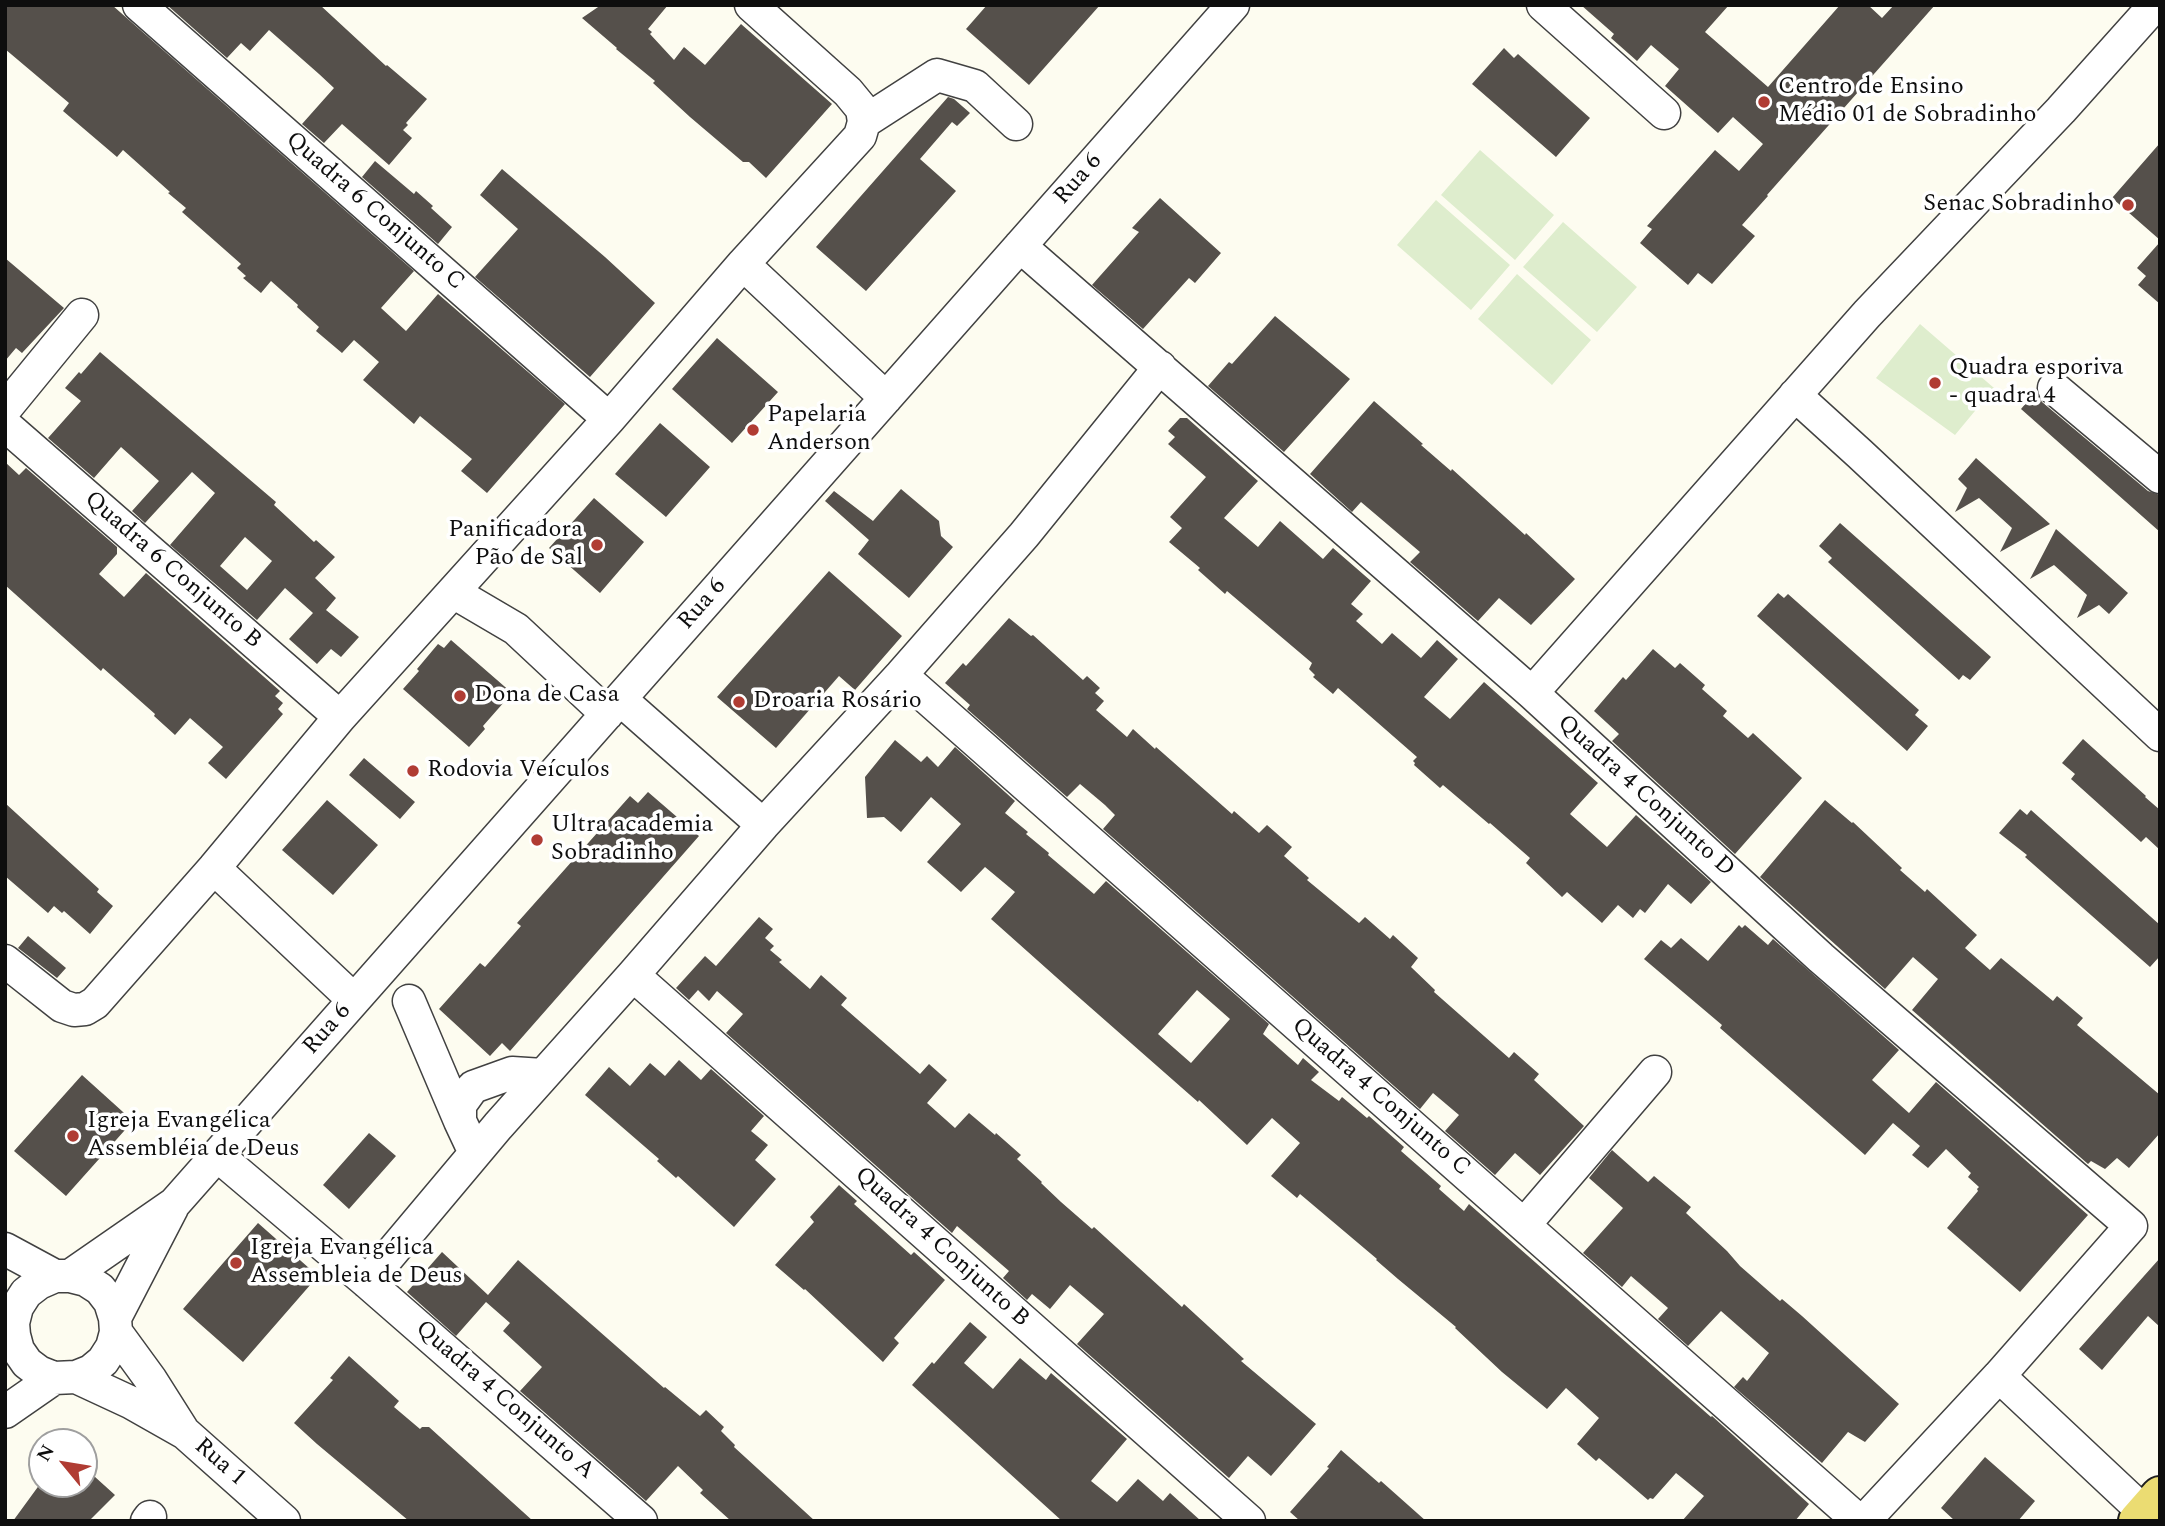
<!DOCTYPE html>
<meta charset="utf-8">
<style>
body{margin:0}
#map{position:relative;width:2165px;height:1526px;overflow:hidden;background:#fdfcf0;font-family:Spectral,serif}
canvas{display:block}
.frame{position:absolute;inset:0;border:7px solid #0e0e0e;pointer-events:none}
.north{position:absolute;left:28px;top:1428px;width:70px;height:70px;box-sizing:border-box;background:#fff;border:2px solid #9f9f9f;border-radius:50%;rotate:300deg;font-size:19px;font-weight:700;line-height:28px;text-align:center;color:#0e0e0e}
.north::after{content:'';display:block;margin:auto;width:24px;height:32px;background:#b03c33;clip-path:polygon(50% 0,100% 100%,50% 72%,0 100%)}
</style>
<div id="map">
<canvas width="2165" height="1526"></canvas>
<div class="frame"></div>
<div class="north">N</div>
</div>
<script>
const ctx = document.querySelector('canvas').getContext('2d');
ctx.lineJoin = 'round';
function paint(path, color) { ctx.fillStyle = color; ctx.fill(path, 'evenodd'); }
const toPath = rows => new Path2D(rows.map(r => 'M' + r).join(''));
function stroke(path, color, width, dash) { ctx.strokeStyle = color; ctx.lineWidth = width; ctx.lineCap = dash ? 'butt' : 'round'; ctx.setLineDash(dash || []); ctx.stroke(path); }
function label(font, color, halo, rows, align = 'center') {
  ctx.font = font + ' Spectral,serif'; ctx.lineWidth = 7; ctx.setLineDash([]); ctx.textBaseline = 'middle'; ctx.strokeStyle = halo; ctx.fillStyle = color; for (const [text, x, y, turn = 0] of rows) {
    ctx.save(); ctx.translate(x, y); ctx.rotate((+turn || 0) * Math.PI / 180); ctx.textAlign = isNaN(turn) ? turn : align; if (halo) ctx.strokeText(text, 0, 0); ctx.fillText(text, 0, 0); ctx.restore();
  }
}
paint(toPath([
 [1480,150,1554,215,1515,260,1441,195],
 [1436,200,1510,265,1471,310,1397,245],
 [1563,222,1637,287,1597,332,1523,267],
 [1517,274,1591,340,1552,385,1478,319],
 [1920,324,1994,388,1955,435,1876,378]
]), '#deedcd');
paint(toPath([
 [5,5,112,5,414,271,381,308,406,331,438,294,565,404,487,493,461,471,472,459,420,416,414,424,363,380,379,362,354,340,342,353,316,331,319,327,297,307,298,305,271,281,261,293,243,278,246,276,237,268,241,264,182,212,186,208,168,193,170,192,123,150,117,157,63,111,69,103,5,49],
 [167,5,320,5,386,66,387,65,427,99,406,123,408,125,403,130,412,138,389,165,342,124,324,143,302,124,334,88,319,74,269,30,250,51,241,43,227,58],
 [601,5,668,5,648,29,652,32,650,34,674,60,684,47,705,65,741,24,832,104,766,178,749,162,743,162,690,117,653,83,655,81,616,49,617,48,582,18],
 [987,5,1100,5,1029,85,966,29],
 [1581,5,1729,5,1705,32,1768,87,1840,5,1868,5,1882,18,1894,5,1935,5,1767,195,1768,196,1742,225,1755,236,1712,284,1698,273,1688,285,1640,243,1652,229,1647,226,1715,150,1739,171,1763,144,1733,117,1718,133,1665,86,1679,69,1651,45,1637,61,1611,38,1614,34],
 [1504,48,1514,58,1518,54,1590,118,1556,157,1472,84],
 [948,97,954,99,970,113,957,126,952,122,920,159,956,191,866,291,816,247],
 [2160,143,2160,240,2112,198],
 [375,161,414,194,416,191,433,206,431,208,452,227,438,244,362,177],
 [502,169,605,257,655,303,590,377,475,277,518,229,480,195],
 [1160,198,1221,253,1195,283,1189,278,1143,329,1092,285,1139,232,1132,228],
 [2160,242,2160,304,2138,285,2146,276,2137,268],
 [5,258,64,308,22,353,16,348,5,361],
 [1275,316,1350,379,1284,452,1208,386,1229,362,1232,364],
 [717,338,778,392,732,443,672,389],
 [100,352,276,502,274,505,314,542,316,540,335,557,315,578,336,598,326,610,359,637,341,657,331,649,317,664,289,639,313,613,285,588,257,620,170,545,215,493,192,472,145,523,132,511,159,481,121,447,94,478,48,438,81,401,65,388,79,372,81,374],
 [245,537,272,561,247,590,220,566],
 [2036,391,2042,402,2148,491,2160,495,2160,532,2021,409],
 [1374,401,1423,444,1421,445,1451,471,1452,469,1525,535,1526,533,1575,579,1531,625,1499,598,1478,621,1410,562,1420,552,1361,502,1352,512,1310,474],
 [1180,418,1187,418,1258,481,1224,518,1258,547,1280,521,1323,559,1333,548,1371,581,1351,604,1363,614,1356,621,1382,644,1392,633,1421,658,1437,640,1458,659,1424,697,1450,719,1484,682,1598,783,1570,814,1607,847,1636,815,1711,882,1691,904,1668,884,1645,913,1640,909,1633,918,1618,905,1602,923,1567,892,1562,897,1526,863,1530,858,1490,823,1489,824,1443,785,1440,788,1414,765,1415,763,1413,761,1417,757,1338,688,1333,694,1313,677,1315,675,1309,669,1312,663,1227,591,1225,594,1198,570,1200,568,1169,542,1182,528,1170,517,1206,477,1168,444,1175,437,1168,431],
 [660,423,710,467,666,517,615,474],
 [1976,458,2050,524,2000,552,2012,528,1979,498,1955,512,1967,488,1958,479],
 [5,462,19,475,26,468,117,547,117,554,99,574,124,597,146,573,280,691,275,696,283,703,278,709,283,714,226,779,208,763,223,747,190,718,175,735,154,716,155,714,103,668,101,671,5,585],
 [901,489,939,521,941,536,953,547,909,598,858,554,869,540,825,501,834,491,873,521],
 [594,498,644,542,600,593,549,548],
 [1840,523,1991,657,1970,680,1963,675,1959,680,1828,562,1832,558,1819,546],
 [2056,529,2128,593,2109,614,2099,605,2077,618,2087,595,2054,565,2030,579],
 [829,571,902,636,855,690,839,676,776,748,717,697],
 [1778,593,1784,598,1788,594,1919,710,1915,715,1928,726,1907,751,1757,616],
 [1009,618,1031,636,1033,635,1083,680,1087,676,1100,688,1095,693,1104,701,1096,710,1127,737,1133,729,1155,749,1156,747,1232,814,1234,811,1259,833,1267,825,1292,847,1284,856,1309,878,1307,880,1359,923,1365,917,1390,939,1393,935,1418,958,1411,967,1435,990,1434,992,1509,1058,1514,1052,1539,1074,1534,1080,1584,1126,1540,1175,1515,1153,1495,1175,1445,1131,1459,1115,1433,1093,1420,1109,1103,829,1115,815,1105,805,1080,784,1067,797,967,709,970,705,945,683,963,663,966,666],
 [451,640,512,693,483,726,485,729,469,747,403,689,419,671,417,669,438,644,444,648],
 [1653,649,1675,668,1680,663,1705,685,1702,689,1727,711,1723,716,1748,738,1753,733,1802,778,1735,854,1612,741,1619,734,1594,711,1623,677,1626,680],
 [2083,739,2146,796,2145,797,2160,810,2160,850,2146,837,2141,842,2071,779,2075,774,2062,763],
 [895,740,921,762,927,756,938,767,955,747,1015,801,1005,813,1028,832,1026,834,1049,853,1048,855,1094,894,1106,881,1269,1024,1263,1034,1298,1065,1303,1058,1319,1072,1311,1080,1339,1101,1342,1097,1367,1118,1369,1116,1404,1147,1401,1151,1441,1186,1439,1189,1464,1211,1469,1204,1711,1417,1712,1416,1809,1504,1795,1521,1682,1521,1704,1496,1676,1473,1653,1499,1650,1498,1648,1500,1599,1458,1596,1461,1577,1444,1599,1418,1566,1388,1547,1409,1502,1372,1455,1328,1456,1327,1398,1279,1376,1260,1377,1259,1300,1194,1297,1198,1271,1176,1300,1143,1272,1118,1247,1145,1199,1100,1198,1102,1074,993,991,919,1015,892,985,867,961,892,927,862,961,824,931,797,901,832,884,817,867,818,865,777],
 [1197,990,1230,1019,1191,1063,1158,1034],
 [364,758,415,802,400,819,349,775],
 [648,792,699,836,510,1051,502,1043,490,1056,439,1009,480,963,485,967,521,926,517,923,630,796,638,803],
 [327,800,378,845,333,895,282,850],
 [1825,800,1852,823,1853,822,1902,868,1900,870,1925,892,1927,889,1977,935,1965,948,1990,970,2001,958,2053,1001,2057,996,2083,1018,2077,1025,2160,1095,2160,1133,2129,1168,2117,1158,2105,1169,2091,1161,2088,1164,1912,1010,1938,979,1913,957,1885,989,1760,877],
 [5,803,99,889,97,892,113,906,90,934,64,911,62,913,54,906,48,913,5,876],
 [2020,809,2027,815,2031,810,2160,925,2160,956,2150,967,2025,857,2027,855,1999,833],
 [759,917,773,929,765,938,774,946,770,950,782,960,779,962,810,989,821,975,847,998,841,1005,920,1074,929,1064,947,1080,927,1103,955,1128,969,1113,995,1135,996,1133,1021,1155,1017,1159,1042,1182,1041,1183,1061,1202,1092,1229,1094,1227,1182,1307,1184,1304,1244,1359,1241,1361,1316,1424,1271,1476,1248,1456,1229,1478,1077,1344,1104,1314,1070,1285,1050,1309,1032,1294,1027,1300,1003,1278,1009,1271,957,1226,952,1233,726,1033,743,1014,717,991,709,1001,698,990,689,1000,676,988,705,956,716,966],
 [1739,925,1742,928,1745,925,1768,945,1773,939,1899,1050,1872,1080,1909,1113,1936,1082,2088,1215,2020,1292,1947,1228,1978,1191,1977,1189,1979,1187,1968,1177,1971,1173,1946,1149,1928,1168,1912,1155,1920,1146,1893,1123,1865,1155,1720,1028,1722,1025,1644,959,1661,940,1671,948,1681,938,1708,961],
 [28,936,66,968,57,978,18,948],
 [679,1060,701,1080,711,1069,764,1116,751,1131,768,1145,755,1160,776,1179,734,1227,678,1176,676,1178,657,1161,659,1159,585,1095,609,1067,630,1086,650,1063,665,1076],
 [82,1075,133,1121,66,1196,14,1151],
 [369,1133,396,1156,349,1209,323,1185],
 [1612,1150,1648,1182,1654,1176,1691,1207,1686,1213,1727,1251,1740,1266,1780,1301,1782,1299,1802,1316,1899,1404,1865,1442,1848,1432,1822,1463,1734,1387,1743,1377,1747,1381,1769,1353,1721,1311,1688,1346,1658,1319,1668,1308,1631,1276,1622,1287,1583,1253,1623,1208,1589,1178],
 [839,1185,857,1201,854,1204,911,1255,914,1252,945,1280,894,1338,899,1343,883,1362,805,1289,804,1290,775,1265,814,1222,810,1217],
 [258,1223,318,1276,243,1362,183,1309],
 [442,1252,488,1295,518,1260,664,1388,665,1387,700,1416,706,1410,724,1427,721,1431,735,1445,734,1447,815,1521,731,1521,700,1493,703,1490,678,1466,646,1501,520,1391,542,1367,503,1331,510,1323,486,1302,456,1336,407,1292],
 [2160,1258,2160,1327,2148,1316,2102,1370,2079,1349],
 [970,1322,987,1337,964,1363,993,1389,1020,1358,1046,1380,1051,1373,1127,1439,1091,1481,1117,1502,1138,1479,1163,1501,1170,1493,1201,1521,1062,1521,912,1385,932,1362,934,1364],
 [349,1356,399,1401,394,1407,420,1429,422,1427,429,1427,533,1521,409,1521,317,1444,294,1423,333,1380,330,1378],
 [1341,1450,1379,1483,1381,1481,1426,1521,1300,1521,1290,1512,1329,1468,1327,1467],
 [1985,1457,2035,1501,2018,1521,1955,1521,1941,1508],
 [84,1467,115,1495,89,1521,13,1521,40,1484,84,1484]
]), '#55504b');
const minor = toPath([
 [139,5,609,419],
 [1543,5,1664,113],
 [864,122,937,75,975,86,1016,124],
 [1020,246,1532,693,1821,958,2131,1226,1999,1376,1864,1521],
 [743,264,886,398],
 [2054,388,2160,477],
 [1795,395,1860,454,2160,735],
 [5,409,82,315],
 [5,425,340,717],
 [453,592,516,629,607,714],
 [901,675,1859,1521],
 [1532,693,1867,314,2061,110,2155,5],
 [620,699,763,825],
 [214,868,354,1000],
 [5,961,62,1006,74,1010,85,1009,95,1003,214,868,340,717,609,419,743,264,860,136,864,122,862,109,848,92,751,5],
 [633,975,1249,1521],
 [409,1001,460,1121],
 [475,1153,460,1121,460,1105,473,1087,512,1073,543,1075],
 [217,1155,367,1282,641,1521],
 [1524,1225,1655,1072],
 [5,1249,55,1276],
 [70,1276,174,1204,1233,5],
 [367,1282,498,1126,633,975,763,825,901,675,1024,535,1160,367],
 [115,1318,172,1208],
 [116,1332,151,1380,182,1429],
 [1999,1376,2145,1513],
 [76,1377,91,1371,103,1361,112,1347,116,1332,115,1318,110,1302,100,1289,86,1280,70,1276,55,1276,39,1283,26,1293,17,1307,13,1323,14,1335,18,1350,27,1363,39,1372,54,1378,76,1377,132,1403,185,1433,284,1521],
 [5,1412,54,1378],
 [147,1521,150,1517]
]);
const major = toPath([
 [2138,1521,2160,1496]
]);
stroke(minor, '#414141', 35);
stroke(major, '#1f1f1f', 42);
stroke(minor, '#fff', 32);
stroke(major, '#ebdc72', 38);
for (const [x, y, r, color] of [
 [1764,102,7,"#b03c33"],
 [2128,205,7,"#b03c33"],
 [1935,383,7,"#b03c33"],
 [753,430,7,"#b03c33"],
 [597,545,7,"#b03c33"],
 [460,696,7,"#b03c33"],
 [739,702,7,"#b03c33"],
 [413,771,7,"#b03c33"],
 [537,840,7,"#b03c33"],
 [73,1136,7,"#b03c33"],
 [236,1263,7,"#b03c33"]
]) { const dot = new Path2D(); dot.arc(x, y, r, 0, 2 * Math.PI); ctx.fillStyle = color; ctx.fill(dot); stroke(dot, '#fff', 2.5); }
label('24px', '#0e0e0e', '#fff', [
 ["Centro de Ensino",1778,88],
 ["Médio 01 de Sobradinho",1778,116],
 ["Senac Sobradinho",2114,205,"right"],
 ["Quadra esporiva",1949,369],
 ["- quadra 4",1949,397],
 ["Papelaria",767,416],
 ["Anderson",767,444],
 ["Panificadora",583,531,"right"],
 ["Pão de Sal",583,559,"right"],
 ["Dona de Casa",474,696],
 ["Droaria Rosário",753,702],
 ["Rodovia Veículos",427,771],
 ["Ultra academia",551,826],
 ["Sobradinho",551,854],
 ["Igreja Evangélica",87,1122],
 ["Assembléia de Deus",87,1150],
 ["Igreja Evangélica",250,1249],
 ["Assembleia de Deus",250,1277]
], 'left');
label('24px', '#0e0e0e', '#fff', [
 ["Rua 6",1079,180,-49],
 ["Quadra 6 Conjunto C",374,212,41],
 ["Quadra 6 Conjunto B",172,571,41],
 ["Rua 6",703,605,-49],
 ["Quadra 4 Conjunto D",1645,797,42],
 ["Rua 6",328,1030,-49],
 ["Quadra 4 Conjunto C",1380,1098,41],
 ["Quadra 4 Conjunto B",941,1248,42],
 ["Quadra 4 Conjunto A",504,1401,41],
 ["Rua 1",219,1463,41]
]);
</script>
